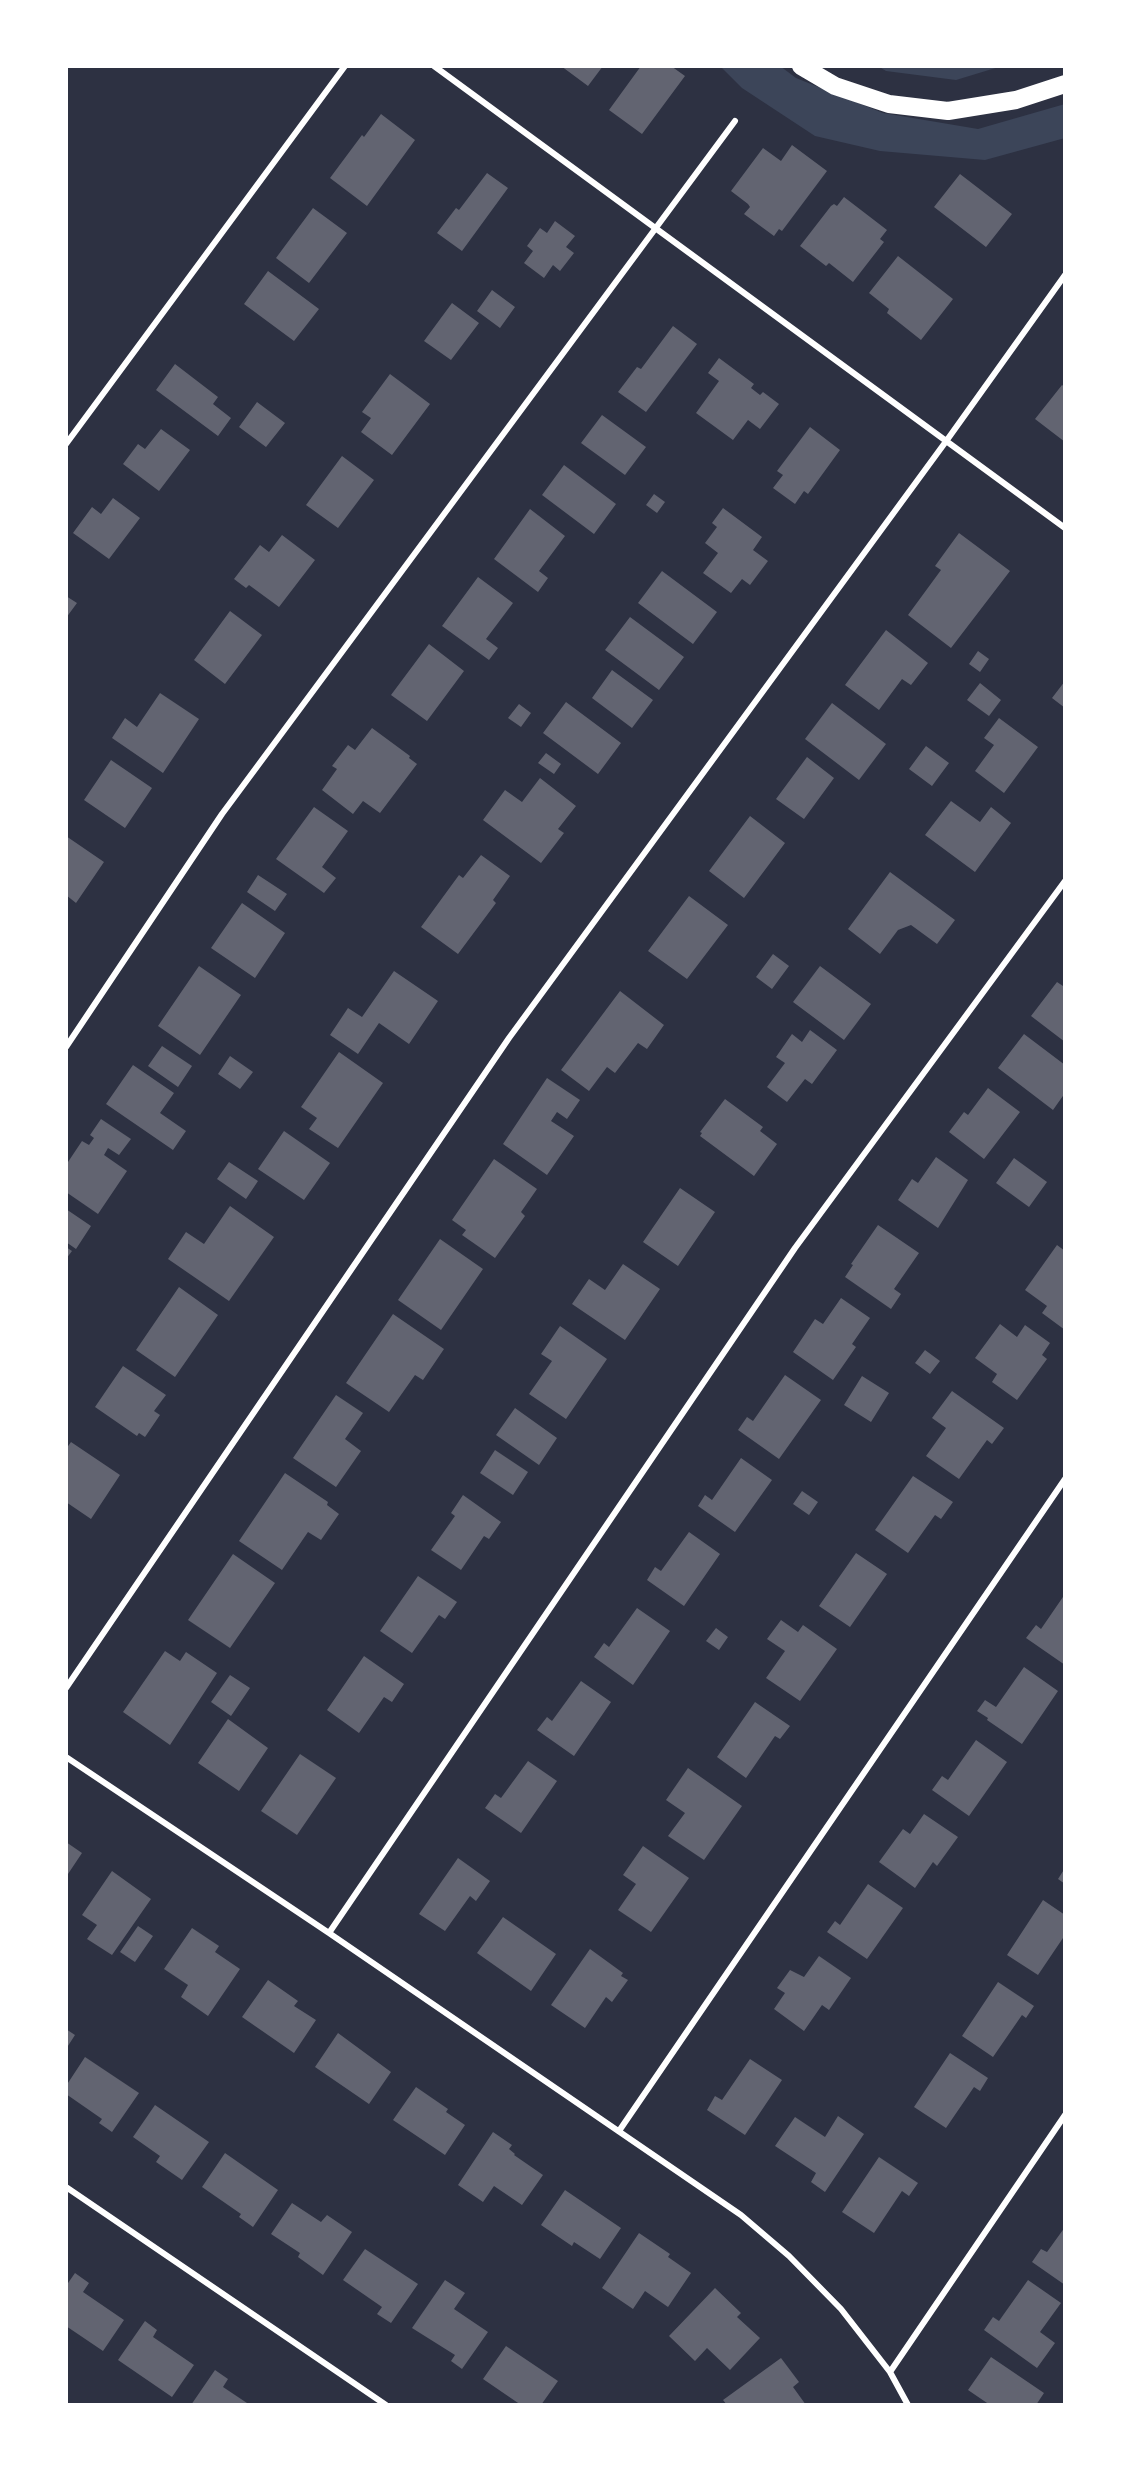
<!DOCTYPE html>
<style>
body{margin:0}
#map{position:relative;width:1131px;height:2471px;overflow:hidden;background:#2d3142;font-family:"Fira Sans",sans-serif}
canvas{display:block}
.frame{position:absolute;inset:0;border:68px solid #fff;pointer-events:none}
</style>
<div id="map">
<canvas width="1131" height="2471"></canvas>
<div class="frame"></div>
</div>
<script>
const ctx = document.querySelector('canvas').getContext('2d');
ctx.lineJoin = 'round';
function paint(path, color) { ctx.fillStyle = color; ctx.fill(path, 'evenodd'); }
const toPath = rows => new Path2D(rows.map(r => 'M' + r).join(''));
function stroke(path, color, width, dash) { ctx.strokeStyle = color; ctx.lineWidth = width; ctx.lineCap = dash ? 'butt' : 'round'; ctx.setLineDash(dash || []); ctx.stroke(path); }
paint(toPath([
 [720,66,780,66,796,78,883,113,978,129,1065,104,1065,138,985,160,880,151,815,136,742,88],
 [878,66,1002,66,956,80,886,71]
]), '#3c4559');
paint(toPath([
 [561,66,603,66,588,86],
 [641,66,671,66,685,76,642,134,609,110],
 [381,114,415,140,367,206,330,178,362,135,364,137],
 [792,145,827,171,782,231,779,229,774,236,744,214,750,207,748,204,731,191,763,148,781,161],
 [487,173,508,188,462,251,437,233,456,208,459,210],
 [960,174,1012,214,986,247,934,207],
 [844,197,887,230,880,239,884,242,853,282,829,263,826,266,800,246,831,206,834,204,837,206],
 [313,208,347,233,309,283,276,258],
 [555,221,575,236,566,247,574,253,560,271,553,265,544,278,524,263,533,251,527,246,540,228,547,233],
 [898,256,953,299,921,340,887,313,889,309,869,293],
 [268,271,319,309,294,341,244,304],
 [492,290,515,307,500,328,477,311],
 [452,303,479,323,451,360,424,341],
 [673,326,697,344,646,412,618,392,637,367,641,369],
 [719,358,754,384,751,388,760,395,763,392,779,404,760,429,748,420,733,440,696,413,719,381,708,373],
 [175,364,218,397,213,404,231,418,218,436,156,390],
 [390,374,430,404,392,455,361,432,371,418,362,412],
 [1062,385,1065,387,1065,442,1035,419],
 [257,402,285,423,266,447,239,427],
 [602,415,646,447,625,475,581,443],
 [810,427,840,450,808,494,804,491,795,504,773,488,783,475,777,471],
 [161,429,190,450,159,491,123,464,138,444,145,449],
 [342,456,374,480,338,528,306,505],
 [564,465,616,504,594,534,542,495],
 [654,494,665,502,657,513,646,505],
 [113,498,140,518,109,559,73,533,92,507,101,514],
 [723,508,762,537,753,550,768,561,750,585,742,579,731,593,703,573,718,553,705,543,717,527,712,523],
 [530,509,565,536,539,571,548,578,538,592,494,559],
 [959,533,1010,571,951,648,908,615,941,570,935,566],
 [282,535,315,560,279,607,249,585,246,588,234,579,260,545,269,552],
 [662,571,717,612,693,644,638,603],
 [478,577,513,603,486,639,498,648,489,660,442,626],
 [66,596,77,603,66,618],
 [230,611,262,635,225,684,194,660],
 [630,617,684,657,659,690,605,650],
 [886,630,928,663,911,685,902,679,879,710,845,685],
 [429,644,464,671,427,721,391,695],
 [978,651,989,659,980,672,969,664],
 [612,670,653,700,632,728,592,698],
 [1065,681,1065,708,1052,698],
 [980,683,1001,700,989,716,967,700],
 [160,693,199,719,163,773,112,738,125,718,137,727],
 [566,702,621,743,598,774,543,733],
 [832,703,886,744,859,780,805,739],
 [519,704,531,713,521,727,508,718],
 [999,718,1038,747,1004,793,975,771,994,745,984,738],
 [372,728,410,756,409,758,417,764,380,813,363,801,353,814,322,790,337,769,332,766,348,745,355,750],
 [926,746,949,763,932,786,909,769],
 [546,753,561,764,554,774,538,763],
 [807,757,834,778,804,819,776,799],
 [111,760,152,788,125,828,84,800],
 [540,778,576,806,558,829,564,833,541,863,483,820,505,790,522,802],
 [951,801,980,822,991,807,1011,823,975,872,925,835],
 [314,807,348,831,322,867,336,878,324,893,276,859],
 [750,816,785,843,744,898,709,871],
 [66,836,104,862,76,903,66,895],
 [481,855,510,876,493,900,496,903,458,954,421,927,459,875,463,878],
 [890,872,955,920,937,944,911,925,898,930,880,954,848,929],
 [258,875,287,894,275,911,247,892],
 [689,896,728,925,687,979,648,951],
 [242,903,285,933,255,978,211,948],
 [773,954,789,966,772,989,756,977],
 [199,966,241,995,200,1055,158,1026],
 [820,966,871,1004,844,1040,793,1002],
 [394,971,438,1001,409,1044,379,1023,358,1054,330,1035,348,1008,362,1017],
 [1057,982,1063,986,1065,983,1065,1042,1031,1016],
 [620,991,664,1025,647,1049,638,1043,615,1073,607,1067,589,1091,561,1070],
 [810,1030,837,1050,812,1084,805,1079,787,1102,767,1087,785,1063,776,1057,792,1034,802,1042],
 [1024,1034,1065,1065,1065,1093,1053,1110,998,1068],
 [162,1046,192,1066,178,1087,148,1066],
 [339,1052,383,1083,338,1148,309,1129,317,1118,301,1107],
 [230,1056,253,1072,240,1089,218,1074],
 [133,1065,174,1093,160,1113,186,1131,173,1150,106,1104],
 [547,1078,580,1100,567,1119,557,1112,551,1121,574,1136,547,1175,503,1144],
 [988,1088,1020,1112,984,1159,949,1132,964,1112,968,1115],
 [725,1099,763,1127,760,1131,777,1144,754,1176,700,1136,702,1133,700,1132],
 [101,1119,131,1139,119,1155,108,1148,104,1155,127,1171,98,1214,66,1192,66,1165,82,1141,89,1145,94,1138,90,1135],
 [284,1131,330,1163,304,1200,258,1169],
 [936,1157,968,1180,938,1228,898,1200,912,1179,918,1183],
 [1014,1158,1047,1182,1029,1207,996,1183],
 [494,1159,537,1189,521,1212,525,1216,495,1258,462,1235,466,1230,452,1220],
 [229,1162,258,1181,246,1199,217,1179],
 [680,1188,715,1212,678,1266,643,1242],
 [230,1206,274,1237,229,1301,168,1259,186,1232,204,1244],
 [66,1209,91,1226,76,1249,66,1242],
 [878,1225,919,1253,894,1289,901,1294,891,1309,845,1277,853,1265,851,1264],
 [440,1239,483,1269,441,1330,398,1300],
 [1057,1245,1065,1251,1065,1330,1042,1313,1047,1306,1025,1290],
 [66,1247,72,1251,66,1259],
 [623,1264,660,1289,625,1340,572,1304,589,1279,605,1290],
 [179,1287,218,1315,175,1377,136,1350],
 [841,1298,870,1318,852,1344,856,1347,833,1380,793,1352,815,1319,823,1324],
 [393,1314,444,1349,423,1380,415,1375,389,1412,346,1383],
 [1000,1324,1017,1337,1025,1325,1050,1343,1042,1355,1047,1359,1017,1400,992,1382,997,1374,975,1358],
 [560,1326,607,1359,566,1419,529,1394,552,1361,541,1354],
 [925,1350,940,1361,930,1374,915,1363],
 [123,1366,166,1395,154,1411,160,1415,145,1437,139,1433,137,1436,95,1407],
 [785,1375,821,1400,779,1459,738,1430,747,1417,753,1421],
 [862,1376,889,1393,871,1422,844,1405],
 [952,1391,1004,1428,992,1444,987,1440,959,1479,926,1456,946,1428,932,1418],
 [336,1395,363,1413,345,1439,361,1451,336,1487,293,1458],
 [515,1408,557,1438,539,1465,496,1435],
 [71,1442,120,1475,91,1519,66,1502,66,1449],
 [495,1450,528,1472,513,1495,480,1473],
 [741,1458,772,1480,735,1532,698,1506,705,1495,712,1500],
 [285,1473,328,1502,327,1505,339,1514,321,1540,308,1532,282,1570,239,1541],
 [913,1476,953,1502,941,1519,935,1515,908,1553,875,1530],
 [802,1491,818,1502,809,1515,793,1504],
 [463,1495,501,1522,489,1539,484,1536,461,1570,431,1550,455,1516,451,1513],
 [689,1532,720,1554,684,1606,647,1580,655,1567,661,1571],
 [856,1553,887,1574,850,1627,819,1606],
 [233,1554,275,1583,230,1648,188,1620],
 [418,1576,457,1602,445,1619,439,1615,412,1653,380,1631],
 [1065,1594,1065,1665,1026,1638,1036,1625,1041,1629],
 [637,1608,670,1631,633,1685,594,1657,604,1643,609,1647],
 [781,1620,798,1632,803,1625,837,1649,800,1701,766,1678,785,1651,767,1639],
 [716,1628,728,1637,719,1650,706,1641],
 [165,1651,180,1661,186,1652,217,1673,170,1745,123,1712],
 [364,1656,404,1684,392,1702,384,1697,359,1733,327,1710],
 [1024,1667,1058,1691,1022,1744,987,1720,988,1718,977,1711,985,1700,996,1707],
 [230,1675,250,1688,231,1716,211,1702],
 [581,1681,611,1702,574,1756,537,1730,547,1717,552,1721],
 [755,1702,790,1726,780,1739,775,1736,746,1778,717,1757],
 [228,1719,268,1748,239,1791,198,1763],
 [976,1740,1007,1762,969,1816,932,1790,942,1776,948,1780],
 [300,1754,336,1778,297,1835,261,1811],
 [528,1761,557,1781,521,1833,485,1808,495,1794,501,1798],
 [688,1768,742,1806,704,1860,668,1836,685,1813,666,1800],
 [924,1814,958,1837,937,1866,933,1862,915,1888,879,1862,903,1829,910,1834],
 [66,1842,82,1853,66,1877],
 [643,1846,689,1878,651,1932,618,1910,636,1884,623,1875],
 [458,1858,490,1881,476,1901,470,1896,445,1931,419,1914],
 [1065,1868,1065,1884,1058,1879],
 [112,1871,151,1899,112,1955,87,1939,97,1925,82,1915],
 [868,1884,903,1908,867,1959,827,1932,835,1921,840,1925],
 [1043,1900,1065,1915,1065,1935,1038,1975,1007,1955],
 [503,1917,556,1954,531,1991,477,1953],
 [138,1926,153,1936,135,1962,120,1952],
 [192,1928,219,1946,215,1952,240,1969,208,2016,181,1997,188,1985,164,1969],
 [590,1949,623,1973,621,1976,628,1980,612,2002,606,1997,585,2028,551,2005],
 [819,1956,851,1978,829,2010,822,2005,804,2031,774,2009,785,1993,777,1988,790,1970,804,1977],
 [268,1980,298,2001,294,2006,316,2020,294,2053,242,2017],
 [998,1982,1034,2006,1026,2018,1022,2015,993,2057,962,2036],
 [66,2029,75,2035,66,2049],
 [338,2033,391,2072,369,2104,315,2067],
 [950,2053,988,2078,980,2091,974,2087,946,2128,914,2107],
 [85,2057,139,2093,112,2132,99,2123,102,2119,66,2094,66,2086],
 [750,2059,782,2080,745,2135,707,2110,715,2096,722,2100],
 [416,2087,448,2109,446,2112,465,2125,445,2155,393,2120],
 [155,2105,209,2142,182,2180,156,2162,160,2156,133,2137],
 [838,2116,864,2134,825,2192,811,2182,816,2173,775,2146,795,2117,825,2137],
 [493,2132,512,2145,509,2149,515,2154,514,2155,543,2175,522,2205,494,2186,483,2202,458,2185],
 [225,2153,278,2190,253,2227,239,2217,241,2214,202,2187],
 [879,2157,918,2183,909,2196,902,2191,874,2233,842,2212],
 [565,2190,621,2228,600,2259,574,2242,572,2246,541,2225],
 [292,2203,321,2222,327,2215,352,2232,323,2275,298,2257,300,2253,271,2234],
 [1065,2227,1065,2285,1032,2262,1041,2249,1047,2252],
 [639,2233,670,2254,668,2257,691,2273,668,2307,645,2291,633,2309,602,2288],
 [365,2249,418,2284,391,2323,377,2314,382,2307,343,2280],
 [75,2273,89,2283,83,2292,124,2320,103,2351,66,2326,66,2286],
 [445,2280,465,2293,454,2309,488,2332,462,2369,451,2361,455,2355,412,2328],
 [1028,2280,1061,2303,1040,2332,1055,2343,1037,2368,984,2330,993,2317,999,2321],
 [715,2288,741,2313,737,2317,760,2338,730,2370,707,2348,695,2361,669,2336],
 [145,2321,157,2330,153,2337,194,2365,172,2397,118,2360],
 [506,2346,558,2381,541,2405,521,2405,483,2379],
 [991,2357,1044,2393,1036,2405,990,2405,968,2390],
 [781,2358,799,2382,793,2387,806,2405,727,2405,723,2400],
 [215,2370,228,2379,223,2387,250,2405,191,2405]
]), '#626471');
stroke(toPath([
 [434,66,1065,528],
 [66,444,345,66],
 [66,1047,222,814,735,121],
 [66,1688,509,1038,947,440,1065,275],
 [66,1757,329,1933,741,2215,789,2256,841,2309,890,2372,908,2405],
 [329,1933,795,1248,1065,881],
 [619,2131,1065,1479],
 [66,2187,386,2405],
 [890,2372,1065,2115]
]), '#fff', 6);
stroke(toPath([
 [801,66,835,86,889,104,948,111,1016,100,1065,84]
]), '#fff', 18);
</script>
